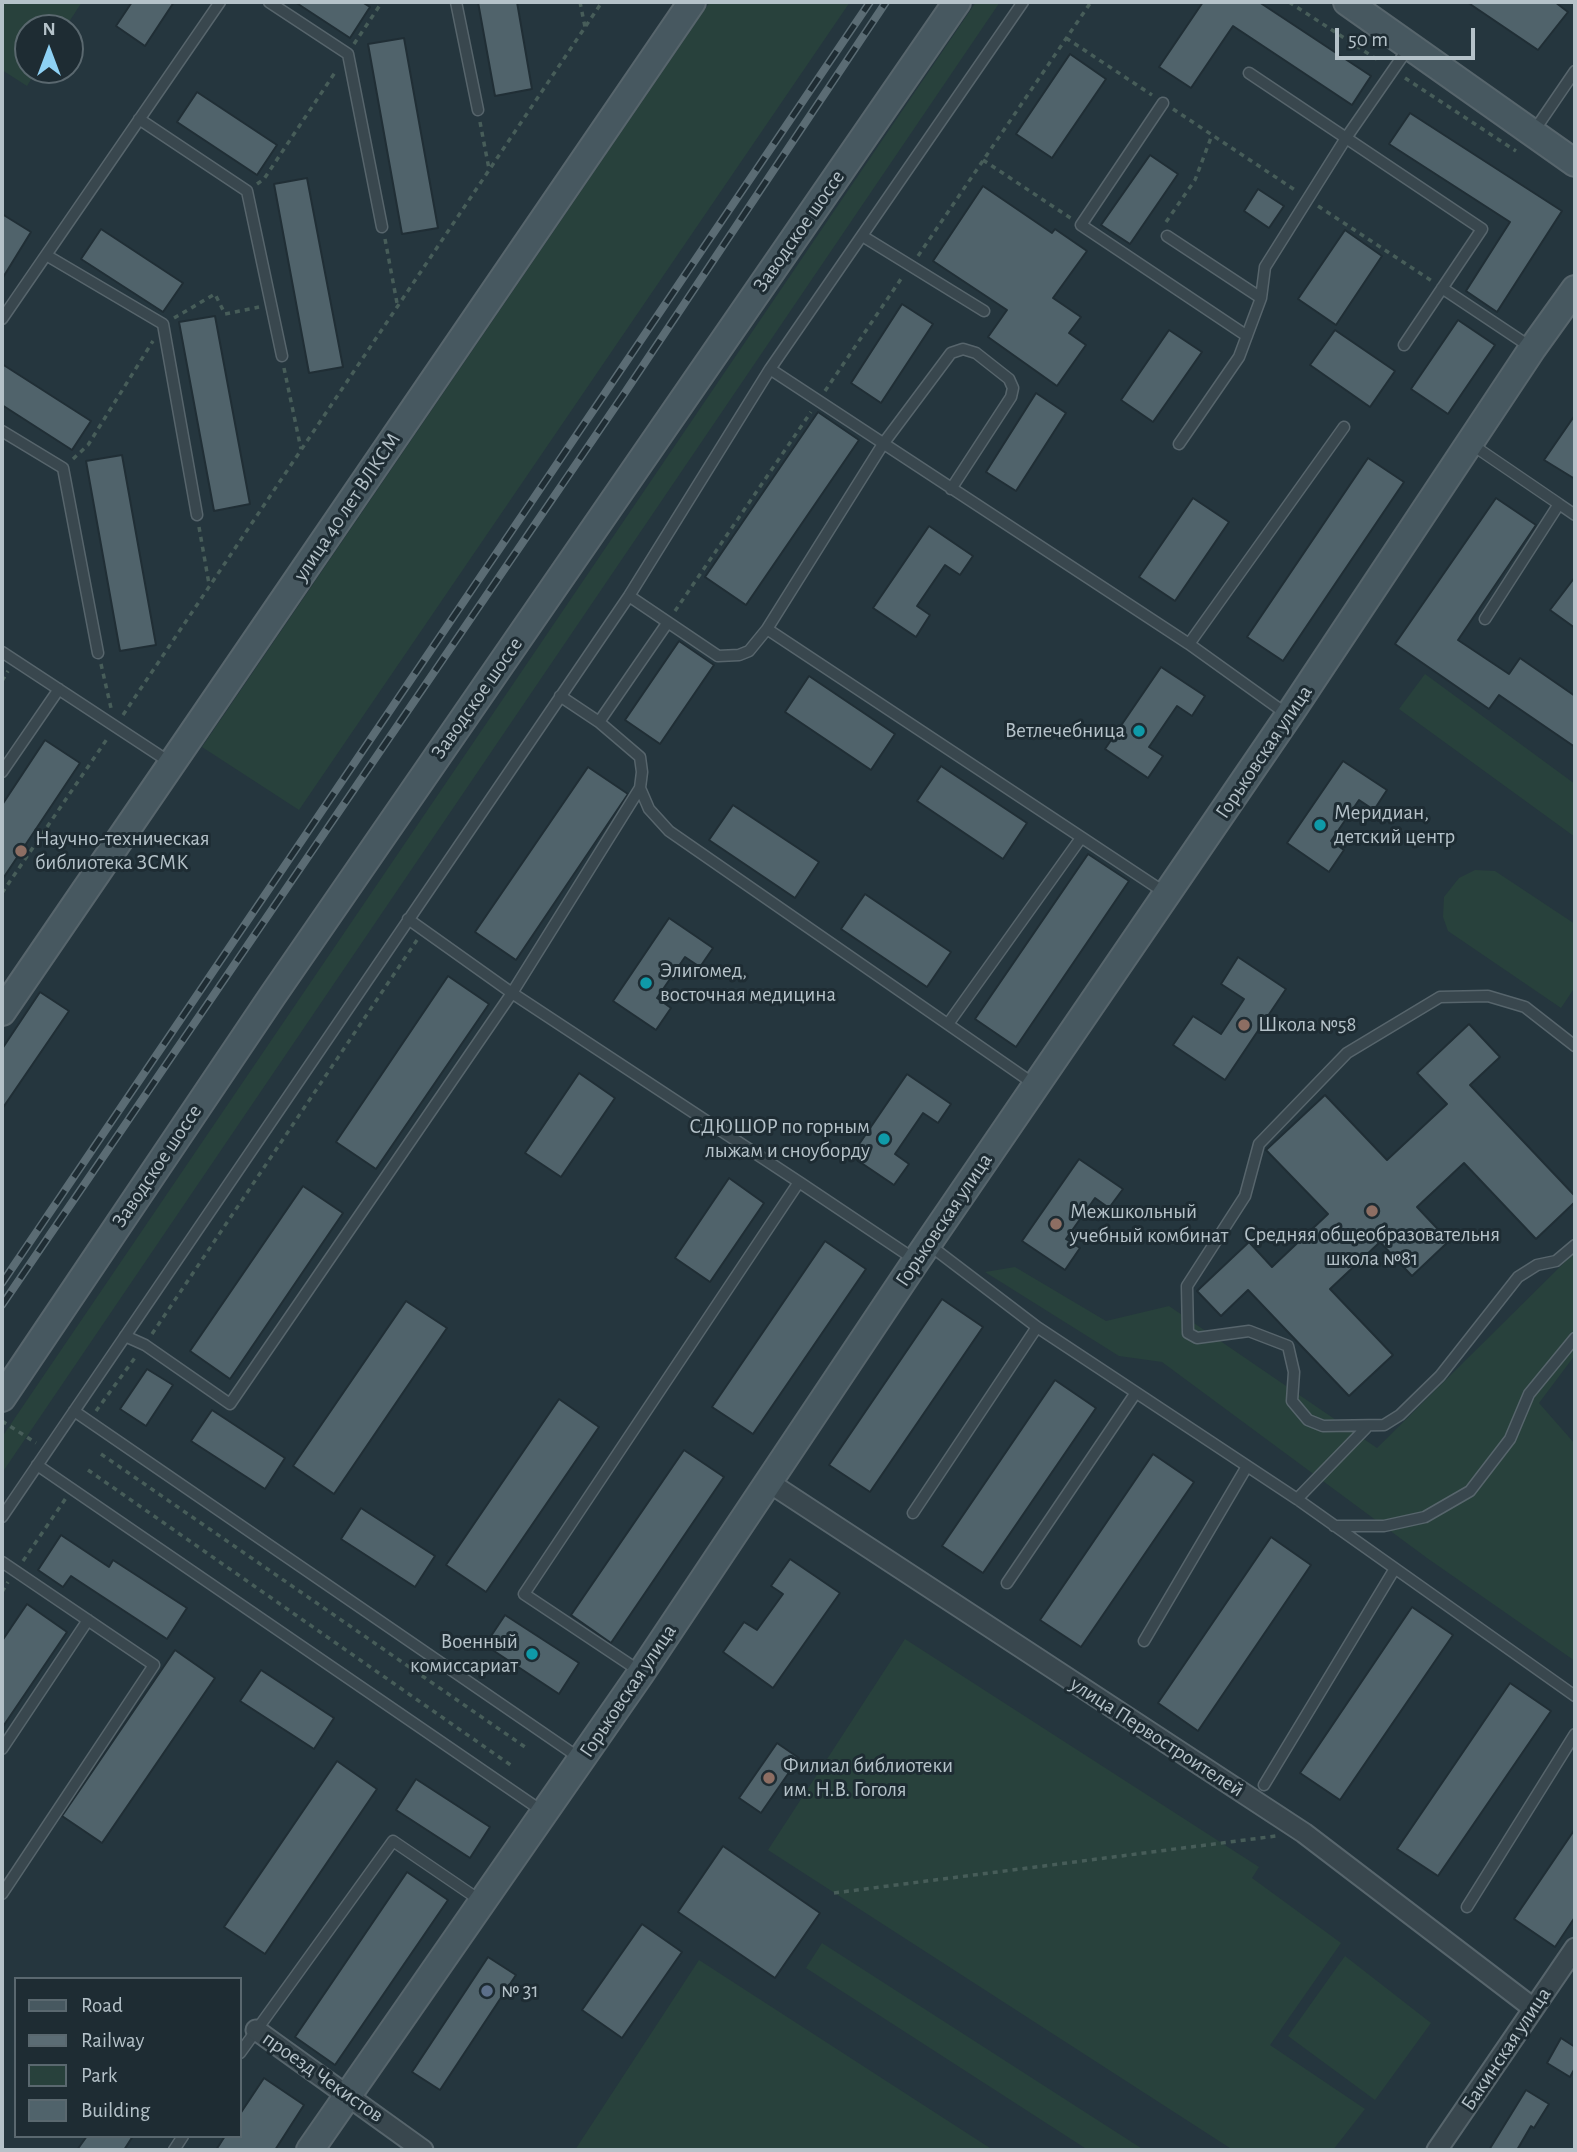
<!DOCTYPE html>
<meta charset="utf-8">
<style>
body{margin:0}
#map{position:relative;width:1577px;height:2152px;overflow:hidden;background:#25363e;font-family:"Alegreya Sans",sans-serif}
canvas{display:block}
.frame{position:absolute;inset:0;border:4px solid #b5c2c9;pointer-events:none}
.legend{position:absolute;left:14px;top:1977px;width:228px;height:161px;box-sizing:border-box;background:#1e2c33;border:2px solid #5a686f;margin:0;padding:9px 12px;list-style:none;font-size:21px;color:#b5c2c9}
.legend li{display:flex;align-items:center;gap:14px;height:35px}
.legend b{width:35px;border:2px solid #5a686f}
.north{position:absolute;left:14px;top:14px;width:70px;height:70px;box-sizing:border-box;background:#1e2c33;border:2px solid #5a686f;border-radius:50%;rotate:0deg;font-size:19px;font-weight:700;line-height:28px;text-align:center;color:#b5c2c9}
.north::after{content:'';display:block;margin:auto;width:24px;height:32px;background:#8ed1f4;clip-path:polygon(50% 0,100% 100%,50% 72%,0 100%)}
.scale{position:absolute;left:1335px;top:28px;width:140px;height:32px;box-sizing:border-box;border:4px solid #b5c2c9;border-top:0;padding-left:9px;font-size:21px;line-height:24px;white-space:nowrap;color:#b5c2c9;-webkit-text-stroke:5px #1e2c33;paint-order:stroke}
</style>
<div id="map">
<canvas width="1577" height="2152"></canvas>
<div class="frame"></div>
<ul class="legend">
<li><b style="height:9px;background:#475860"></b>Road</li>
<li><b style="height:9px;background:#5b6c74"></b>Railway</li>
<li><b style="height:19px;background:#28413c"></b>Park</li>
<li><b style="height:19px;background:#50636b"></b>Building</li>
</ul>
<div class="north">N</div>
<div class="scale">50 m</div>
</div>
<script>
const ctx = document.querySelector('canvas').getContext('2d');
ctx.lineJoin = 'round';
function paint(path, color) { ctx.fillStyle = color; ctx.fill(path, 'evenodd'); }
const toPath = rows => new Path2D(rows.map(r => 'M' + r).join(''));
function stroke(path, color, width, dash) { ctx.strokeStyle = color; ctx.lineWidth = width; ctx.lineCap = dash ? 'butt' : 'round'; ctx.setLineDash(dash || []); ctx.stroke(path); }
function label(font, color, halo, rows, align = 'center') {
  ctx.font = font + ' "Alegreya Sans",sans-serif'; ctx.lineWidth = 6; ctx.setLineDash([]); ctx.textBaseline = 'middle'; ctx.strokeStyle = halo; ctx.fillStyle = color; for (const [text, x, y, turn = 0] of rows) {
    ctx.save(); ctx.translate(x, y); ctx.rotate((+turn || 0) * Math.PI / 180); ctx.textAlign = isNaN(turn) ? turn : align; if (halo) ctx.strokeText(text, 0, 0); ctx.fillText(text, 0, 0); ctx.restore();
  }
}
paint(toPath([
 [2,2,82,2,65,28,28,28,28,70,37,70,27,86,2,70],
 [710,2,850,2,299,810,202,747],
 [976,2,1000,2,2,1473,2,1437],
 [1425,674,1575,784,1575,837,1399,709],
 [1475,870,1495,871,1575,924,1575,987,1561,1008,1448,931,1443,917,1444,897,1459,878],
 [1575,1252,1575,1355,1539,1403,1575,1444,1575,1661,1427,1558,1162,1362,1119,1356,985,1272,1015,1267,1106,1321,1169,1306,1377,1448],
 [905,1639,1259,1867,1252,1878,1341,1943,1270,2045,1365,2109,1333,2150,1233,2150,768,1850],
 [822,1943,1144,2150,1088,2150,806,1968],
 [1345,1956,1431,2023,1375,2100,1288,2036],
 [699,1960,993,2150,575,2150]
]), '#28413c');
const building = toPath([
 [132,2,174,2,145,46,116,26,132,2],
 [295,2,362,2,370,7,350,38,295,2],
 [478,2,517,2,532,89,495,96,478,2],
 [1203,2,1259,2,1371,76,1352,105,1233,26,1191,88,1159,67,1203,2],
 [1467,2,1555,2,1568,12,1538,50,1467,2],
 [404,38,438,228,402,234,368,44,404,38],
 [1070,54,1106,79,1052,158,1016,134,1070,54],
 [197,92,277,145,257,175,177,122,197,92],
 [1410,113,1562,211,1497,312,1466,291,1510,222,1389,144,1410,113],
 [1150,155,1178,174,1130,244,1101,225,1150,155],
 [307,178,343,367,309,373,274,184,307,178],
 [983,186,1052,233,1055,229,1087,251,1053,298,1081,317,1069,333,1086,345,1057,386,988,337,1007,310,933,261,983,186],
 [1258,189,1284,206,1269,228,1244,211,1258,189],
 [2,214,31,232,2,279,2,214],
 [101,229,183,283,163,312,81,259,101,229],
 [1345,230,1382,256,1336,325,1298,299,1345,230],
 [902,304,933,324,881,403,851,383,902,304],
 [215,316,250,504,214,511,179,322,215,316],
 [1458,320,1495,345,1448,414,1411,389,1458,320],
 [1169,330,1202,352,1153,422,1121,400,1169,330],
 [1335,330,1395,371,1370,407,1310,365,1335,330],
 [2,364,91,421,72,450,2,405,2,364],
 [1036,393,1066,413,1016,491,986,472,1036,393],
 [818,412,859,440,746,605,705,577,818,412],
 [1575,415,1575,479,1544,460,1575,415],
 [122,455,156,645,120,651,86,461,122,455],
 [1368,458,1404,482,1283,661,1247,637,1368,458],
 [1193,498,1229,522,1175,601,1139,577,1193,498],
 [1496,498,1536,525,1458,640,1509,674,1520,658,1575,696,1575,747,1499,695,1489,709,1395,644,1496,498],
 [929,526,973,556,960,575,945,565,917,606,930,615,916,637,873,608,929,526],
 [1575,577,1575,628,1550,610,1575,577],
 [679,641,714,665,660,744,625,720,679,641],
 [1161,667,1205,696,1192,716,1177,706,1149,747,1163,756,1148,778,1105,749,1161,667],
 [809,676,895,734,871,770,785,712,809,676],
 [45,740,80,763,2,880,2,805,45,740],
 [1343,761,1387,790,1374,810,1359,800,1331,841,1344,850,1329,872,1287,843,1343,761],
 [941,766,1027,823,1003,859,917,801,941,766],
 [588,767,628,794,516,960,475,932,588,767],
 [733,805,819,862,795,898,709,840,733,805],
 [1088,854,1129,881,1016,1047,975,1019,1088,854],
 [865,894,951,952,927,987,841,929,865,894],
 [669,918,713,948,700,967,685,957,657,998,671,1008,656,1030,613,1001,669,918],
 [1238,957,1286,989,1225,1080,1173,1045,1193,1016,1221,1034,1244,999,1221,984,1238,957],
 [448,976,489,1004,376,1169,336,1142,448,976],
 [40,992,69,1011,2,1109,2,1049,40,992],
 [1469,1024,1500,1057,1470,1085,1575,1196,1575,1202,1536,1239,1464,1163,1417,1207,1449,1241,1412,1276,1380,1242,1330,1289,1393,1355,1349,1396,1248,1290,1221,1316,1197,1291,1249,1242,1272,1267,1328,1214,1266,1150,1325,1095,1387,1160,1447,1104,1417,1073,1469,1024],
 [579,1073,615,1098,561,1177,525,1153,579,1073],
 [907,1074,951,1104,938,1123,923,1113,895,1154,909,1164,894,1185,851,1156,907,1074],
 [1079,1159,1123,1189,1109,1208,1095,1198,1066,1239,1080,1248,1065,1270,1022,1241,1079,1159],
 [729,1178,764,1203,710,1282,675,1258,729,1178],
 [303,1186,343,1213,230,1379,190,1351,303,1186],
 [825,1241,866,1269,753,1434,712,1407,825,1241],
 [942,1299,983,1327,870,1492,829,1465,942,1299],
 [406,1301,447,1328,334,1494,293,1466,406,1301],
 [147,1369,173,1385,146,1426,120,1409,147,1369],
 [1055,1380,1096,1408,983,1573,942,1546,1055,1380],
 [559,1399,599,1427,486,1592,446,1565,559,1399],
 [212,1410,285,1458,265,1489,191,1441,212,1410],
 [684,1450,724,1477,611,1643,571,1615,684,1450],
 [1153,1454,1194,1482,1081,1647,1040,1620,1153,1454],
 [361,1508,435,1556,415,1587,341,1539,361,1508],
 [61,1535,109,1567,113,1560,187,1608,167,1639,71,1576,63,1587,38,1570,61,1535],
 [1271,1537,1311,1565,1198,1731,1158,1703,1271,1537],
 [790,1559,840,1593,773,1688,723,1652,744,1622,757,1630,783,1594,771,1586,790,1559],
 [27,1604,67,1632,2,1728,2,1641,27,1604],
 [1412,1607,1453,1635,1340,1800,1300,1773,1412,1607],
 [505,1615,579,1663,559,1694,485,1645,505,1615],
 [175,1650,215,1678,102,1843,62,1816,175,1650],
 [261,1670,334,1718,314,1749,240,1701,261,1670],
 [1510,1683,1551,1711,1438,1876,1397,1849,1510,1683],
 [777,1743,799,1758,761,1813,739,1798,777,1743],
 [337,1761,377,1789,265,1954,224,1927,337,1761],
 [416,1779,490,1827,470,1858,396,1810,416,1779],
 [1575,1829,1575,1917,1555,1947,1514,1919,1575,1829],
 [723,1846,820,1913,775,1978,678,1912,723,1846],
 [407,1872,448,1900,335,2065,295,2037,407,1872],
 [642,1924,682,1952,622,2038,582,2010,642,1924],
 [488,1957,516,1975,440,2090,412,2072,488,1957],
 [1561,2038,1575,2047,1575,2068,1570,2077,1547,2063,1561,2038],
 [264,2078,304,2105,275,2150,216,2150,225,2136,240,2136,240,2114,264,2078],
 [1526,2090,1549,2104,1534,2128,1531,2126,1517,2150,1489,2150,1526,2090],
 [87,2136,133,2136,124,2150,77,2150,87,2136]
]);
paint(building, '#50636b');
stroke(building, '#202e35', 2);
const lane = toPath([
 [269,2,348,54,382,227],
 [456,2,478,110],
 [1249,73,1482,229,1404,345],
 [1163,103,1081,225,1247,336],
 [139,119,247,191,282,356],
 [1534,131,1575,71],
 [1167,236,1261,298],
 [864,237,984,311],
 [46,255,163,324,197,515],
 [1442,288,1532,348],
 [2,319,220,2],
 [770,369,1189,644,1288,715],
 [2,431,63,468,98,653],
 [1179,444,1239,357,1261,298,1265,267,1346,138,1409,47],
 [1471,444,1559,504,1485,619],
 [1559,504,1575,515],
 [629,596,718,656,739,655,749,651,767,629,1167,894],
 [767,629,883,444,951,353,963,349,976,353,1009,379,1013,388,1011,397,951,489],
 [1189,644,1344,427],
 [2,652,171,763],
 [560,696,599,722,640,757,642,772,640,788,649,809,669,831,1034,1084],
 [599,722,668,622],
 [2,772,59,689],
 [408,919,512,993,799,1182],
 [948,1024,1081,838],
 [1575,1046,1525,1007,1488,996,1440,997,1347,1053,1259,1144,1245,1196,1187,1286,1188,1333,1197,1338,1249,1331,1288,1346,1294,1372,1292,1401,1308,1420,1323,1426,1384,1425,1400,1415,1440,1376,1518,1277,1537,1265,1556,1261,1575,1245],
 [928,1244,1037,1327,1297,1499,1575,1696],
 [125,1336,145,1345,230,1404,512,993,640,788],
 [74,1411,581,1759],
 [37,1465,542,1811],
 [1297,1499,1366,1428],
 [913,1513,1037,1327],
 [2,1517,629,596,770,369,1023,2],
 [1334,1526,1384,1526,1425,1517,1470,1491,1510,1439,1529,1394,1575,1338],
 [2,1562,154,1665,2,1894],
 [1007,1583,1135,1394],
 [1144,1641,1246,1468],
 [641,1672,524,1594,799,1182,914,1259],
 [2,1749,88,1620],
 [1264,1785,1394,1570],
 [1467,1907,1575,1734],
 [240,2053,393,1841,481,1901],
 [174,2150,183,2136]
]);
const street = toPath([
 [770,1483,1304,1833,1533,2008],
 [256,2030,423,2150],
 [1437,2150,1575,1948]
]);
const secondary = toPath([
 [1347,2,1575,163],
 [2,1012,692,2],
 [2,1398,273,995,957,2],
 [310,2150,641,1673,916,1261,1289,715,1532,349,1575,289]
]);
stroke(lane, '#57656c', 13);
stroke(street, '#57656c', 23);
stroke(secondary, '#57656c', 30);
stroke(toPath([
 [580,2,585,27],
 [1289,2,1381,62],
 [1066,38,1152,95],
 [354,44,382,2],
 [1405,78,1516,151],
 [1173,109,1298,192],
 [480,122,489,169],
 [983,160,1072,219],
 [257,184,264,179,336,71],
 [1318,206,1432,281],
 [1166,222,1195,180,1212,135],
 [385,239,397,303],
 [918,256,1091,2],
 [174,318,215,294,225,314,259,307],
 [284,368,301,449],
 [825,391,903,276],
 [73,459,88,445,153,341],
 [199,527,209,584],
 [675,611,811,412],
 [101,664,111,708],
 [2,681,8,671],
 [123,715,602,2],
 [2,893,109,736],
 [152,1334,417,940],
 [96,1411,137,1355],
 [2,1421,36,1443],
 [101,1454,525,1747],
 [88,1470,512,1766],
 [23,1561,66,1498],
 [2,1592,8,1582],
 [834,1893,1276,1836]
]), '#475d59', 3.5, [5, 5]);
stroke(lane, '#39474e', 10);
stroke(street, '#39474e', 19);
stroke(secondary, '#475860', 26);
const rail = toPath([
 [2,1283,870,2],
 [2,1305,624,394,886,2]
]);
stroke(rail, '#5b6c74', 8);
stroke(rail, '#1e2c33', 5, [16]);
for (const [x, y, r, color] of [
 [1139,731,7,"#0f9aa8"],
 [1320,825,7,"#0f9aa8"],
 [21,851,7,"#8d6e63"],
 [646,983,7,"#0f9aa8"],
 [1244,1025,7,"#8d6e63"],
 [884,1139,7,"#0f9aa8"],
 [1372,1211,7,"#8d6e63"],
 [1056,1224,7,"#8d6e63"],
 [532,1654,7,"#0f9aa8"],
 [769,1778,7,"#8d6e63"],
 [487,1991,7,"#5c6f8a"]
]) { const dot = new Path2D(); dot.arc(x, y, r, 0, 2 * Math.PI); ctx.fillStyle = color; ctx.fill(dot); stroke(dot, '#1e2c33', 2.5); }
label('21px', '#b5c2c9', '#1e2c33', [
 ["Заводское шоссе",799,231,-55],
 ["улица 40 лет ВЛКСМ",347,507,-56],
 ["Заводское шоссе",477,698,-55],
 ["Горьковская улица",1264,752,-56],
 ["Заводское шоссе",157,1166,-56],
 ["Горьковская улица",944,1220,-56],
 ["Горьковская улица",628,1691,-56],
 ["улица Первостроителей",1157,1737,33],
 ["Бакинская улица",1506,2049,-56],
 ["проезд Чекистов",323,2077,35]
]);
label('21px', '#b5c2c9', '#1e2c33', [
 ["Ветлечебница",1125,731,"right"],
 ["Меридиан,",1334,813],
 ["детский центр",1334,837],
 ["Научно-техническая",35,839],
 ["библиотека ЗСМК",35,863],
 ["Элигомед,",660,971],
 ["восточная медицина",660,995],
 ["Школа №58",1258,1025],
 ["СДЮШОР по горным",870,1127,"right"],
 ["лыжам и сноуборду",870,1151,"right"],
 ["Межшкольный",1070,1212],
 ["учебный комбинат",1070,1236],
 ["Средняя общеобразовательня",1372,1235,"center"],
 ["школа №81",1372,1259,"center"],
 ["Военный",518,1642,"right"],
 ["комиссариат",518,1666,"right"],
 ["Филиал библиотеки",783,1766],
 ["им. Н.В. Гоголя",783,1790],
 ["№ 31",501,1991]
], 'left');
</script>
